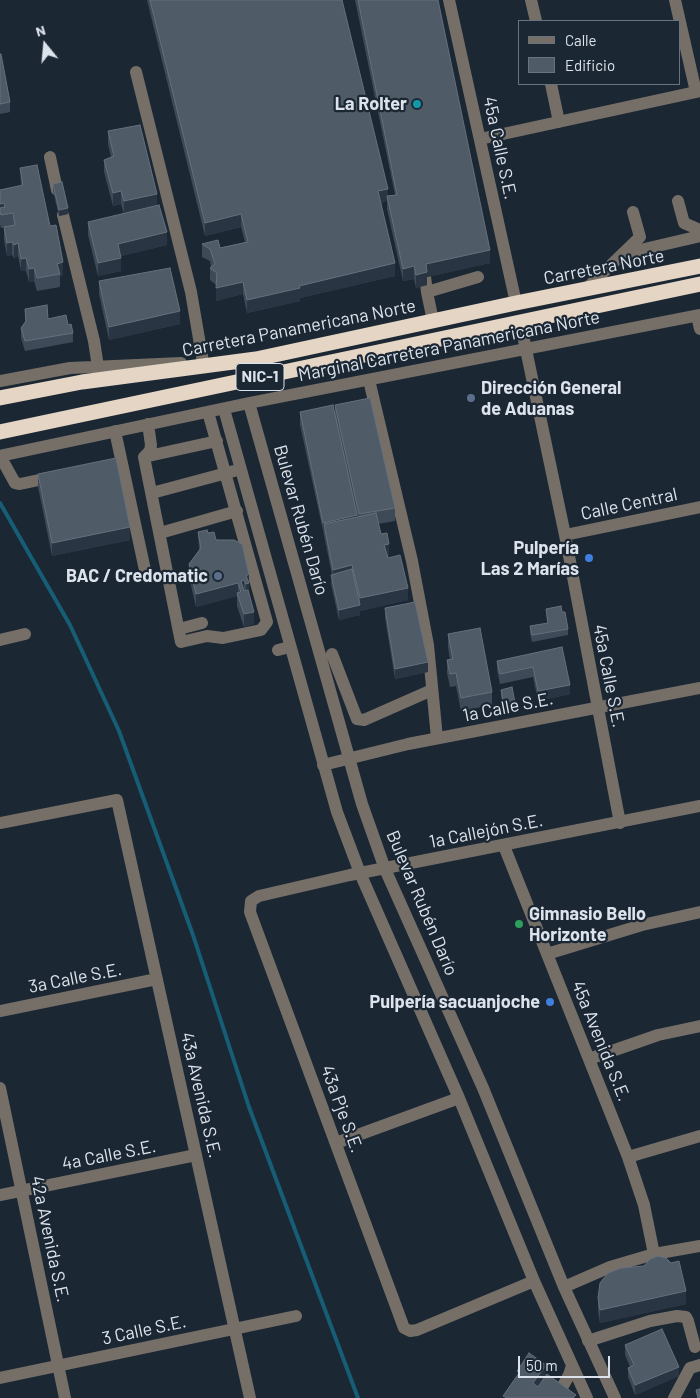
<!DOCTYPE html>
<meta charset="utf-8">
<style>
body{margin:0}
#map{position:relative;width:700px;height:1398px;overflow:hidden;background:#1c2734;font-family:Barlow,sans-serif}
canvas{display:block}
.legend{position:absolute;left:518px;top:20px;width:162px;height:65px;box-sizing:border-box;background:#1c2734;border:1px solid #69727e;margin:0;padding:6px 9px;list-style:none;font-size:15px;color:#dce3ec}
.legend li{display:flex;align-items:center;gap:10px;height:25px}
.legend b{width:25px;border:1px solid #69727e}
.north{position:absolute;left:20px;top:20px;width:50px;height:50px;-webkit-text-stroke:4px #1c2734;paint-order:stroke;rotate:343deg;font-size:14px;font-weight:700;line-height:20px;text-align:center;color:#dce3ec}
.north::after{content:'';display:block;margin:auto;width:18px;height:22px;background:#dce3ec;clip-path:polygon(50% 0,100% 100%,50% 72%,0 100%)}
.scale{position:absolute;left:518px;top:1356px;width:92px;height:22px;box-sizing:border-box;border:2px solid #dce3ec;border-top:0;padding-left:6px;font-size:15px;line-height:18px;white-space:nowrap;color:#dce3ec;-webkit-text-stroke:4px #1c2734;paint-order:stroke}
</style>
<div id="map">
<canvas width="700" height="1398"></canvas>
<ul class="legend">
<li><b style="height:6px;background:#756f68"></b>Calle</li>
<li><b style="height:14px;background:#505b68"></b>Edificio</li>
</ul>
<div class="north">N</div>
<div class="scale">50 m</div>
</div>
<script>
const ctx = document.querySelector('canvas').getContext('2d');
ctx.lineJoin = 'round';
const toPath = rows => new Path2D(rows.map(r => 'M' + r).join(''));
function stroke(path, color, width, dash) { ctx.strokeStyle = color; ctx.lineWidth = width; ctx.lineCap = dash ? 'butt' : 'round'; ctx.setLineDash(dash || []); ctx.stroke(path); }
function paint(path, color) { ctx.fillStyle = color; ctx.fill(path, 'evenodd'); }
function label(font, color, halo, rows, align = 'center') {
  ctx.font = font + ' Barlow,sans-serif'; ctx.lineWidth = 4.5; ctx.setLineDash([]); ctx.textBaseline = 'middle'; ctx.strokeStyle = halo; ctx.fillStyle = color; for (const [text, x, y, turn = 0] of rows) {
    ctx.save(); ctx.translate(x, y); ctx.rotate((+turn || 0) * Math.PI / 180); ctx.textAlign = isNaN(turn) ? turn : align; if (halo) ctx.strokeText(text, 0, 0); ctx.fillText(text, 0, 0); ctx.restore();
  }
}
stroke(toPath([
 [0,503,70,625,119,731,193,935,249,1107,358,1398]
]), '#165d76', 4);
stroke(toPath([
 [449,0,516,303],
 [531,0,536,21],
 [675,0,696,92],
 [136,72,191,292,203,362],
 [551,84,559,122],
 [480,139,700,91],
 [50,157,57,190],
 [678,201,684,223,700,230],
 [63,215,94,341,98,367],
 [623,254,700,236],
 [424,269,427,292,433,321],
 [585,290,640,237,633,212],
 [427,292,478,277],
 [697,316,700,329],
 [520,321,565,535,620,823],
 [369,380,412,561,428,645,437,738],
 [0,381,70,368,181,363],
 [249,403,362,804,385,869,483,1088,564,1287,615,1398],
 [224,409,337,812,360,873,459,1098,534,1281,587,1398],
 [148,424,151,445,150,451,144,457,181,642,207,636,223,638,261,630,267,622,208,412],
 [115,431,145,570],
 [0,456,249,403,700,315],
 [0,456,15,483,20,484,53,477],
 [144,457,217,441],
 [152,493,234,471],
 [160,533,237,511],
 [565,535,700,507],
 [179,629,202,623],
 [0,640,25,634],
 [278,650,290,647],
 [332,654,357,719,364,720,432,690],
 [323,765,408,744,700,688],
 [0,823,117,800,250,1398],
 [504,846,628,1157,644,1205,654,1254],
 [547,954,642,925,700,912],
 [0,1011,157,979],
 [589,1059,658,1035,700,1026],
 [0,1088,65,1398],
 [336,1143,459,1098],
 [628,1157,700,1136],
 [0,1195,196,1155],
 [534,1281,417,1330,410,1331,404,1328,250,912,251,901,259,896,350,875,700,806],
 [564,1287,610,1267,654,1254,700,1246],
 [588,1341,650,1321,677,1316,686,1317,688,1321,695,1347],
 [0,1378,296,1316],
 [558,1395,569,1375,572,1366],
 [674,1398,690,1368,700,1365]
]), '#756f68', 12);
stroke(toPath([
 [0,398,82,382,256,359,516,303,700,266],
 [0,432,700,284]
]), '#e4d5c4', 15);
paint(toPath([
 [147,0,342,0,388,196,395,195,355,0,438,0,490,263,427,277,427,285,416,288,414,279,403,281,387,209,387,201,381,203,395,276,300,298,300,301,247,313,243,294,216,301,216,285,210,280,210,268,211,267,210,261,202,257,202,244,220,248,245,242,241,227,205,236],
 [0,54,10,102,10,112,0,114],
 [108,131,157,206,167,245,121,256,121,271,98,276,88,235,88,222,124,214,121,204,113,206,104,172,104,160,111,157,108,144],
 [20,168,50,226,63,275,60,276,60,287,37,291,34,281,29,282,26,271,21,271,18,256,14,258,12,255,7,256,4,240,4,227,8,227,1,228,0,225,0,190,21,186],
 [53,184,68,214,59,216,53,191],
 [99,281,180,324,109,340,99,294],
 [25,309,48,319,68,325,73,333,73,342,25,351,21,338,21,328,25,322],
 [335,405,395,508,395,521,378,524,381,534,389,556,387,557,408,600,360,611,360,609,360,615,339,620,331,584,332,575,324,535,300,425,300,412,335,414],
 [38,474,130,540,52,556,38,487],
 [198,532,208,533,216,540,249,574,249,594,254,624,244,627,237,606,237,596,196,607,189,577,189,564,199,550],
 [385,608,428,672,395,679,385,618],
 [546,609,562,612,568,629,568,635,532,642,530,633,530,626,547,623],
 [448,634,492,692,492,705,461,711,456,686,450,687,447,673,447,660,450,660,448,647],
 [562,647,570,694,538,701,533,677,500,684,497,670,497,661],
 [501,690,515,710,504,712,501,696],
 [598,1298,686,1304,600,1323,598,1311],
 [625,1345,679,1376,635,1395,628,1377,628,1368,630,1367,625,1355]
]), '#3f4a58');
paint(toPath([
 [388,189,387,201,378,204,378,191],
 [121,191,121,204,113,206,113,193],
 [157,194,157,206,124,214,124,201],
 [4,203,4,214,0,212,0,204],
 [68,208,68,214,59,216,59,210],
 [241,214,241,227,205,236,205,223],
 [167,232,167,245,118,257,118,244],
 [12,242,12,255,7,256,7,243],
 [18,243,18,256,14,258,14,245],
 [490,250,490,263,427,277,427,285,416,288,416,275,426,264],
 [26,258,26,271,21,271,21,259],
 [121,258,121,271,98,276,98,263],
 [63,262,63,275,60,276,57,264],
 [395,263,395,276,300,298,300,301,247,313,247,300,299,286],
 [414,266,414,279,403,281,403,269],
 [34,268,34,281,29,282,29,269],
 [243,282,243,294,216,301,216,288],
 [180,311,180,324,109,340,109,327],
 [357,515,357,528,324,524,323,536,323,523],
 [130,527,130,540,52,556,52,543],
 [389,544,389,556,384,558,384,545],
 [352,565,352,578,333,583,333,570],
 [249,574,249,596,246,597,246,576],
 [244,580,244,593,241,581],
 [238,583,238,595,237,593,237,596,196,607,196,594],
 [408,588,408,600,360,611,360,598],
 [360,605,360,615,339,620,339,610],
 [254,612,254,624,244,627,244,614],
 [428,662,428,672,395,679,395,669],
 [570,685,570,694,538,701,538,691],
 [515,703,515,710,504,712,504,706],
 [686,1291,686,1304,600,1323,600,1310],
 [546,1365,546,1377,533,1396,533,1383],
 [679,1367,679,1376,635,1395,635,1385]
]), '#2a3543');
const building = toPath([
 [150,0,342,0,388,189,378,191,395,263,299,286,300,288,247,300,243,282,216,288,217,273,210,268,215,264,210,249,202,244,218,240,220,248,248,242,241,214,205,223,150,0],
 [358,0,438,0,490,250,426,264,427,272,416,275,414,266,403,269,387,196,397,195,358,0],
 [0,54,1,54,10,102,0,104,0,54],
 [140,125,157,194,124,201,121,191,113,193,104,160,114,156,108,131,140,125],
 [37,165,50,226,56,225,63,262,57,264,60,274,37,278,34,268,29,269,26,258,21,259,18,243,14,245,12,242,7,243,4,227,15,225,13,213,1,215,0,212,0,208,5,207,4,203,0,204,0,190,23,185,20,168,37,165],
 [62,182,68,208,59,210,53,184,62,182],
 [159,205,167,232,118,244,121,258,98,263,88,222,159,205],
 [170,268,180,311,109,327,99,281,170,268],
 [47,305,48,319,66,315,68,325,71,324,73,333,25,341,21,328,26,321,25,309,47,305],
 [370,398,395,508,359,514,335,405,370,398],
 [333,405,357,515,323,523,300,412,333,405],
 [116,458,130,527,52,543,38,474,116,458],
 [376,513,381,534,387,533,389,544,384,545,388,558,400,555,408,588,360,598,352,565,333,570,324,524,376,513],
 [207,530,208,533,214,532,216,540,234,540,242,544,249,574,246,576,249,583,246,584,244,580,241,581,244,591,248,590,254,612,244,614,237,593,241,592,238,583,196,594,189,564,201,548,198,532,207,530],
 [352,569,360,605,339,610,331,575,352,569],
 [415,602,428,662,395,669,385,608,415,602],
 [561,606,562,612,565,612,568,629,532,635,530,626,548,623,546,609,561,606],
 [480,628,492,692,461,698,456,673,450,674,447,660,453,659,448,634,480,628],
 [562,647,570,685,538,691,533,667,500,674,497,661,562,647],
 [512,687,515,703,504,706,501,690,512,687],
 [658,1256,666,1258,671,1263,679,1261,686,1291,600,1310,598,1298,600,1283,608,1273,621,1268,644,1266,650,1259,658,1256],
 [662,1329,679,1367,635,1385,628,1368,634,1365,625,1345,662,1329],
 [529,1353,546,1365,533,1383,538,1387,547,1374,576,1395,573,1398,507,1398,503,1396,519,1373,517,1371,529,1353],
 [700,1389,700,1398,698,1398,696,1390,700,1389]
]);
paint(building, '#505b68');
stroke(building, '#66707d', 1);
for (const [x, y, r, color] of [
 [417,104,5,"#0f9aa8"],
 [471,398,5,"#5c6f8a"],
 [589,558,5,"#3f7fe0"],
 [218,576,5,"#5c6f8a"],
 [519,924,5,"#2e9e5b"],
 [550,1002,5,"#3f7fe0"]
]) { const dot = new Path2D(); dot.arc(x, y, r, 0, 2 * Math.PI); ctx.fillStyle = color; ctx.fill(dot); stroke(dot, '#1c2734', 2); }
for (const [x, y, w] of [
 [260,377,48]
]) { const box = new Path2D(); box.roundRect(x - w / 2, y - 13.5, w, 27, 4); ctx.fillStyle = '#1c2734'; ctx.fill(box); stroke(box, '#dce3ec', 1); }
label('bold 16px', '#dce3ec', null, [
 ["NIC-1",260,377]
]);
label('bold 18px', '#dce3ec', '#1c2734', [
 ["La Rolter",407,104],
 ["Dirección General",481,388,"left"],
 ["de Aduanas",481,409,"left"],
 ["Pulpería",579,548],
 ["Las 2 Marías",579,569],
 ["BAC / Credomatic",208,576],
 ["Gimnasio Bello",529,914,"left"],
 ["Horizonte",529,935,"left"],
 ["Pulpería sacuanjoche",540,1002]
], 'right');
label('18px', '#dce3ec', '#1c2734', [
 ["45a Calle S.E.",500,148,78],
 ["Carretera Norte",604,267,-11],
 ["Carretera Panamericana Norte",299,328,-11],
 ["Marginal Carretera Panamericana Norte",449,346,-11],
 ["Calle Central",629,504,-12],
 ["Bulevar Rubén Darío",301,520,74],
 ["45a Calle S.E.",609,676,79],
 ["1a Calle S.E.",508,707,-11],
 ["1a Callejón S.E.",486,831,-11],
 ["Bulevar Rubén Darío",422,903,67],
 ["3a Calle S.E.",75,978,-11],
 ["45a Avenida S.E.",601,1041,68],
 ["43a Avenida S.E.",201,1095,77],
 ["43a Pje S.E.",342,1109,70],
 ["4a Calle S.E.",109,1155,-11],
 ["42a Avenida S.E.",50,1239,78],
 ["3 Calle S.E.",144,1330,-12]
]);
</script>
